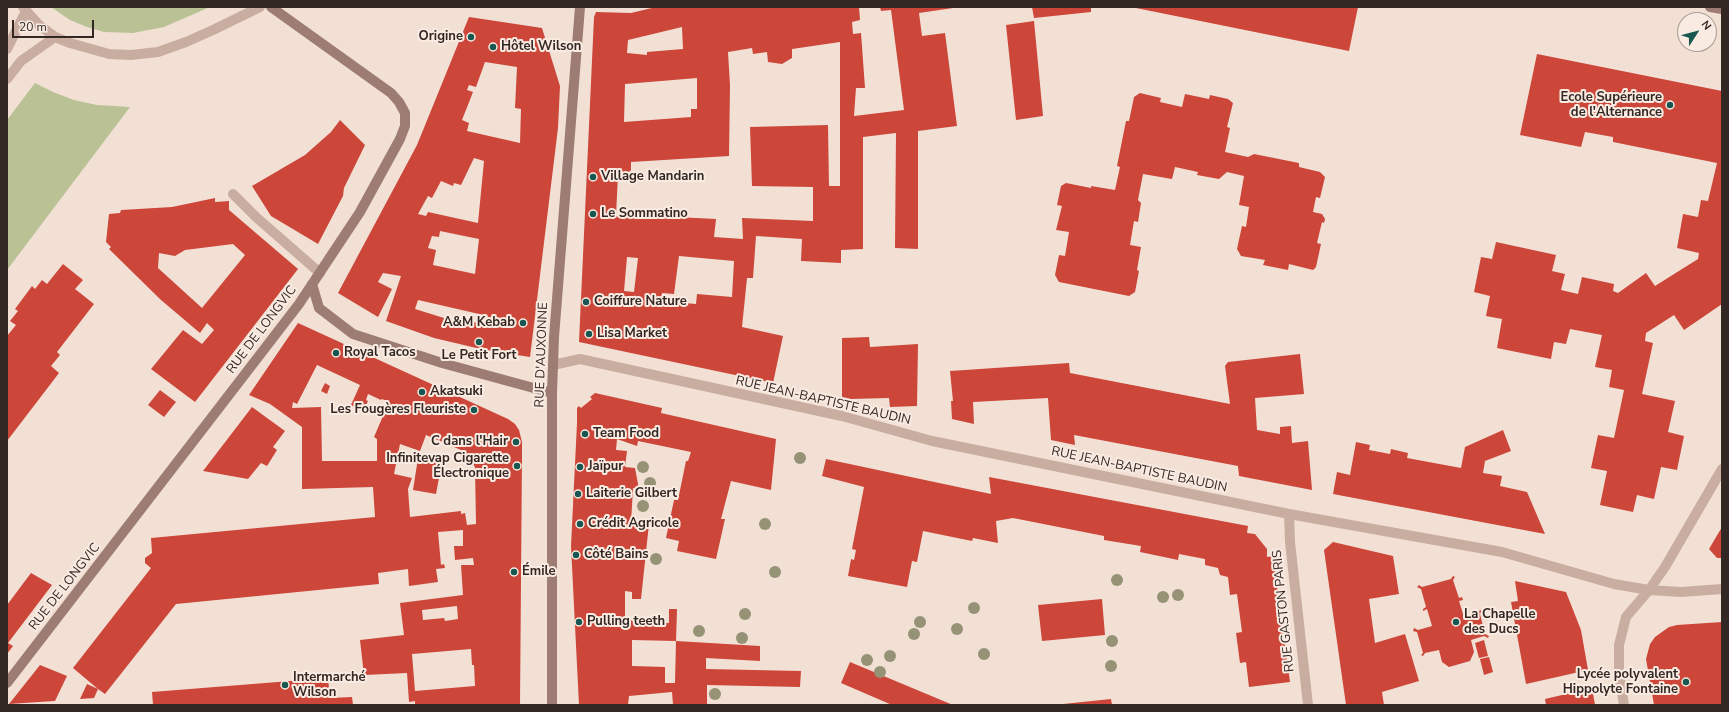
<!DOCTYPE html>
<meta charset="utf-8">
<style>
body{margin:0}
#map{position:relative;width:1729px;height:712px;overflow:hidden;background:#f2e0d5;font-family:"Nunito Sans",sans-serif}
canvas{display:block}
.frame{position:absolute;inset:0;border:8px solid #332724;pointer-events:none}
.north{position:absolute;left:1677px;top:12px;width:40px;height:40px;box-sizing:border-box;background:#f9ebe1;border:1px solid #aa9d95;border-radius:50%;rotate:54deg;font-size:11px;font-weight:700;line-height:16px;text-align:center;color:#332724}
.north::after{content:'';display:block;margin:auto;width:14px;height:18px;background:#185651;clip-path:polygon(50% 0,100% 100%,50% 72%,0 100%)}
.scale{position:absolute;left:12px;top:20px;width:82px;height:18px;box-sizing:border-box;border:2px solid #332724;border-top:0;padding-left:5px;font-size:12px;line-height:14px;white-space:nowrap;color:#332724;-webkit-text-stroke:3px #f9ebe1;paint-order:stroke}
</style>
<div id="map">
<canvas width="1729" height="712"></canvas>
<div class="frame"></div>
<div class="north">N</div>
<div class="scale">20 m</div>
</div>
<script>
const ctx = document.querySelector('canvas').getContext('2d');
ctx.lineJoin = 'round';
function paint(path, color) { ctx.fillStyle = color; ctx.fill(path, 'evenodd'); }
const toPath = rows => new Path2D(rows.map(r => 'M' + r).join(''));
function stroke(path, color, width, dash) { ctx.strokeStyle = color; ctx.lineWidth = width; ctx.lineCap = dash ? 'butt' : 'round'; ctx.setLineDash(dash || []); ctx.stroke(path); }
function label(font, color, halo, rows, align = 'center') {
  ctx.font = font + ' "Nunito Sans",sans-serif'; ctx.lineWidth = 4; ctx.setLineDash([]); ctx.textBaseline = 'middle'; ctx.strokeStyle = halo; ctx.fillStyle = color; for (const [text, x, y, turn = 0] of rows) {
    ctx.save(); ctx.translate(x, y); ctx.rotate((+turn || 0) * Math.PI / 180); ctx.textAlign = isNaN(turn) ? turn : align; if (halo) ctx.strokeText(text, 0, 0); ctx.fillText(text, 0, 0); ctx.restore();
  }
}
paint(toPath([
 [51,7,210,7,164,27,133,33,104,32,87,27,70,20],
 [35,83,53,92,74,100,97,105,130,107,7,270,7,120]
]), '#b9c195');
paint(toPath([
 [656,7,859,7,860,20,852,22,853,34,861,33,865,88,856,88,854,116,904,110,891,10,881,11,880,7,960,7,919,13,922,36,945,33,957,126,918,131,918,249,895,248,896,133,863,137,863,249,841,250,841,263,801,261,802,239,756,236,753,278,747,278,742,327,783,336,773,383,579,342,594,17,596,12,631,13],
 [682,27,683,49,647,52,647,55,627,53,628,40],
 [840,42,840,186,829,186,828,125,750,127,752,186,813,187,813,221,742,218,743,239,714,237,716,219,636,215,636,217,616,216,618,174,626,175,631,170,631,162,729,156,730,85,728,52,752,48,753,54,767,52,768,62,782,64,792,58,792,49],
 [697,78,697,109,691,109,691,117,624,122,625,84],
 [679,256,734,261,732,297,697,294,696,304,661,301,662,293,674,294],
 [627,257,638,258,634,292,624,291],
 [1032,7,1091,7,1091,12,1034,18],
 [1131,7,1358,7,1349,51],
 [469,17,542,28,560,86,558,128,530,357,485,350,434,338,386,321,401,276,383,273,378,282,392,289,378,317,338,293,417,145],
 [485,62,517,67,515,108,521,109,520,143,467,131,469,123,462,120,473,92,467,90,469,85,476,87],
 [474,158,484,161,478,223,428,212,426,216,418,214,428,196,432,198,441,181,453,186,454,183,461,185],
 [440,231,479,239,475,274,433,265,436,250,428,248,432,236,439,237],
 [418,300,488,316,486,325,461,319,460,323,415,309],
 [1034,21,1043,116,1016,120,1006,25],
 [1537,54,1722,91,1722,304,1684,330,1674,315,1646,333,1645,341,1653,343,1642,394,1675,401,1668,432,1684,436,1677,470,1661,467,1654,499,1637,495,1633,512,1600,505,1607,471,1591,468,1598,435,1614,438,1624,390,1609,387,1612,370,1595,367,1602,335,1570,329,1566,344,1554,342,1551,359,1497,348,1502,319,1486,316,1490,296,1474,292,1481,257,1492,259,1496,242,1556,255,1552,271,1565,274,1561,290,1578,294,1582,277,1614,284,1613,291,1618,293,1646,273,1655,286,1698,259,1699,253,1677,248,1683,214,1698,217,1701,200,1708,201,1717,163,1613,142,1613,137,1585,132,1581,147,1520,135],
 [1140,93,1161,98,1160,102,1182,107,1185,94,1209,99,1210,95,1228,99,1233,103,1227,127,1230,128,1225,152,1248,157,1254,154,1299,163,1299,167,1320,172,1325,177,1320,198,1316,197,1313,212,1322,214,1325,219,1324,223,1322,222,1317,243,1321,244,1316,267,1313,270,1289,264,1288,270,1263,265,1265,260,1241,256,1237,249,1242,226,1246,227,1249,207,1239,205,1244,176,1227,172,1219,179,1197,175,1198,172,1175,167,1172,179,1143,174,1138,200,1141,203,1138,222,1134,221,1130,245,1141,247,1137,270,1139,271,1135,292,1129,296,1059,282,1055,275,1059,255,1065,256,1069,232,1056,230,1062,206,1057,205,1061,186,1066,183,1091,188,1091,186,1115,190,1120,167,1117,166,1126,121,1129,121,1134,97],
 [340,120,365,145,344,188,343,196,318,244,271,216,252,186,305,155,331,132],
 [215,198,215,202,229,201,229,210,298,269,195,402,151,369,183,330,202,344,214,330,207,323,200,333,161,300,109,249,111,247,106,242,109,214,120,213,121,210,172,207],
 [233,244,245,255,202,308,158,268,159,253,175,256,185,250],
 [63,264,83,280,75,289,94,304,57,352,60,355,51,366,59,373,7,441,7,336,16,325,10,321,18,311,15,309,32,286,35,289,42,280,47,284],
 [298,323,508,419,515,424,519,430,522,442,522,454,520,705,415,705,415,701,409,702,407,673,364,675,360,640,404,635,400,603,463,595,461,565,474,565,473,558,455,560,454,546,463,546,463,530,438,532,441,565,444,564,445,568,436,569,438,582,409,586,408,569,378,573,379,584,176,604,105,694,98,689,94,698,80,699,87,684,98,689,73,668,151,568,145,563,145,558,152,553,151,538,375,517,373,487,302,489,302,427,270,404,249,395],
 [317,365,360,385,351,405,363,411,368,401,366,400,368,394,381,400,382,399,389,402,374,437,377,439,377,461,322,461,321,407,292,408,293,402,297,404],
 [426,435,461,450,475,467,476,524,467,525,465,513,461,514,461,511,410,517,408,489,412,478,394,474,400,444,420,451],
 [457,606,458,619,445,621,444,618,423,620,422,610],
 [471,649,472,665,474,665,475,686,415,691,412,654],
 [869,337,870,347,918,344,917,406,890,407,889,398,850,399,842,397,842,338],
 [1300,354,1304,394,1255,398,1257,430,1280,434,1280,427,1291,426,1292,443,1308,441,1312,490,1239,476,1238,466,1074,435,1075,445,1051,440,1048,398,973,402,974,424,952,419,951,401,953,401,950,371,1069,363,1070,373,1230,404,1225,366,1228,362],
 [325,383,330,386,327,394,321,391],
 [160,390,176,402,164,417,148,405],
 [595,393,662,408,661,413,776,439,771,490,731,481,721,519,725,519,716,559,677,551,679,541,666,538,674,500,678,500,686,461,688,461,691,452,638,441,637,446,617,439,616,450,627,451,625,467,635,468,639,489,633,488,631,523,649,524,641,599,632,599,632,592,625,591,625,620,669,623,669,609,677,609,676,641,760,646,760,661,706,658,706,669,801,671,800,687,707,685,707,705,673,705,672,692,629,696,628,705,579,705,571,546,577,423,577,408,579,406,581,408,592,399,590,397],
 [632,640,676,641,675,683,665,683,665,667,632,666],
 [252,407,285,431,273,447,277,450,267,466,261,463,248,479,203,471],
 [1503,430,1511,451,1485,461,1483,473,1502,476,1500,486,1527,492,1545,534,1333,494,1337,472,1350,475,1356,442,1370,445,1369,450,1390,454,1391,449,1408,453,1407,458,1461,468,1465,447],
 [418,458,442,462,436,494,413,490],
 [826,459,991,494,989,477,1248,526,1247,533,1255,534,1267,549,1267,557,1273,556,1290,682,1249,687,1246,662,1240,663,1236,633,1242,632,1237,594,1230,595,1228,577,1220,575,1218,568,1205,565,1205,559,1179,554,1178,560,1140,552,1141,546,1104,540,1104,536,1013,518,996,521,998,543,973,538,972,541,923,531,917,562,912,561,907,587,848,576,851,559,854,560,856,550,852,549,864,487,822,476],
 [1722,527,1722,558,1717,558,1709,549],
 [1333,542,1393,556,1399,594,1369,599,1375,643,1405,634,1419,681,1382,692,1384,705,1346,705,1324,550],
 [31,573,52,585,8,643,13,646,7,654,7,605],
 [1453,576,1455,577,1453,580,1459,598,1462,597,1463,600,1459,601,1464,617,1478,613,1480,610,1482,611,1480,614,1485,634,1489,636,1488,638,1484,636,1471,640,1474,652,1470,661,1449,667,1442,662,1439,650,1425,653,1423,656,1421,655,1423,653,1417,632,1413,631,1414,628,1418,630,1432,626,1427,609,1423,611,1423,609,1426,607,1421,589,1417,587,1419,585,1422,587,1451,579],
 [1515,581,1566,592,1581,630,1588,670,1526,684,1511,602,1518,601],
 [1102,599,1105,635,1042,641,1038,605],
 [1722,622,1722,705,1654,705,1646,659,1650,644,1655,637,1669,627,1677,625],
 [1484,640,1488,656,1479,658,1475,643],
 [1489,657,1493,672,1484,675,1480,659],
 [850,662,953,705,892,705,841,683],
 [40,665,67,676,55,701,9,704],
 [328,678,330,698,352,697,353,705,153,705,152,692],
 [1592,688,1595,705,1546,705,1545,699],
 [1111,699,1112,705,1063,705,1063,704]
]), '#cc4639');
stroke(toPath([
 [23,7,39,25,55,37,70,43,109,54,131,55,158,52,186,42,213,30,260,7],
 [7,49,26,11],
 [7,79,21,61,55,37],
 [233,194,256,217,320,273],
 [553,365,580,359,842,416,932,441,1289,514,1502,552,1614,584,1649,590,1681,592,1722,589],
 [1289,514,1290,542,1308,705],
 [1624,705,1619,673,1619,645,1626,617,1649,590,1665,567,1722,469]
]), '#caada1', 10);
stroke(toPath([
 [1710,7,1722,9],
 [312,284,319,308,353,334,442,363,552,393],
 [7,683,299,304,360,212,400,139,405,126,405,113,399,102,391,93,271,7],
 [552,705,552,393,554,337,580,7]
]), '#9d7c73', 10);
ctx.fillStyle = '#959275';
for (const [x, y] of [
 [800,458],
 [643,467],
 [650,483],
 [643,506],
 [765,524],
 [656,559],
 [775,572],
 [1117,580],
 [1178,595],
 [1163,597],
 [974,608],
 [745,614],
 [920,622],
 [957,629],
 [699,631],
 [914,634],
 [742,638],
 [1112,641],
 [984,654],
 [890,656],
 [867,660],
 [1111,666],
 [880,672],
 [715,694]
]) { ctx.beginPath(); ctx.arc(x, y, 6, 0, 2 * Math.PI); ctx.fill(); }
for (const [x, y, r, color] of [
 [471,37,4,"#185651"],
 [493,47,4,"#185651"],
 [1670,105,4,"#185651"],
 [593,177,4,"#185651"],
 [593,214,4,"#185651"],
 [586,302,4,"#185651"],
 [523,323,4,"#185651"],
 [589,334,4,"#185651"],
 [479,342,4,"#185651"],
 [336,353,4,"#185651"],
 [422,392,4,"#185651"],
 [474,410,4,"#185651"],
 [585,434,4,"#185651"],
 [516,442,4,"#185651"],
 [517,466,4,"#185651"],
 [580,467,4,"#185651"],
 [578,494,4,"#185651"],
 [580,524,4,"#185651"],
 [576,555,4,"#185651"],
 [514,572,4,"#185651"],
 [579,622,4,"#185651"],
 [1456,622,4,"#185651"],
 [1686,682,4,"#185651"],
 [285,685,4,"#185651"]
]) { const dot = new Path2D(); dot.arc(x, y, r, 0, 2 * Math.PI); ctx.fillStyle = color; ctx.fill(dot); stroke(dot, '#f9ebe1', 1.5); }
label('bold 13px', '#332724', '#f9ebe1', [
 ["Origine",463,37,"right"],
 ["Hôtel Wilson",501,47],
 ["Ecole Supérieure",1662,98,"right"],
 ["de l'Alternance",1662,113,"right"],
 ["Village Mandarin",601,177],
 ["Le Sommatino",601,214],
 ["Coiffure Nature",594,302],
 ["A&M Kebab",515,323,"right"],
 ["Lisa Market",597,334],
 ["Royal Tacos",344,353],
 ["Le Petit Fort",479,356,"center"],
 ["Akatsuki",430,392],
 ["Les Fougères Fleuriste",466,410,"right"],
 ["Team Food",593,434],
 ["C dans l'Hair",508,442,"right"],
 ["Infinitevap Cigarette",509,459,"right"],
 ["Électronique",509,474,"right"],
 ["Jaïpur",588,467],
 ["Laiterie Gilbert",586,494],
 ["Crédit Agricole",588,524],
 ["Côté Bains",584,555],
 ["Émile",522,572],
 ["La Chapelle",1464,615],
 ["des Ducs",1464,630],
 ["Pulling teeth",587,622],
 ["Lycée polyvalent",1678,675,"right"],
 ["Hippolyte Fontaine",1678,690,"right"],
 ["Intermarché",293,678],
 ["Wilson",293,693]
], 'left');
label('13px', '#332724', '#f9ebe1', [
 ["RUE DE LONGVIC",262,330,-53],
 ["RUE D'AUXONNE",542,355,-88],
 ["RUE JEAN-BAPTISTE BAUDIN",823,401,13],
 ["RUE JEAN-BAPTISTE BAUDIN",1139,470,12],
 ["RUE DE LONGVIC",65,587,-52],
 ["RUE GASTON PARIS",1284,611,-96]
]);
</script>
